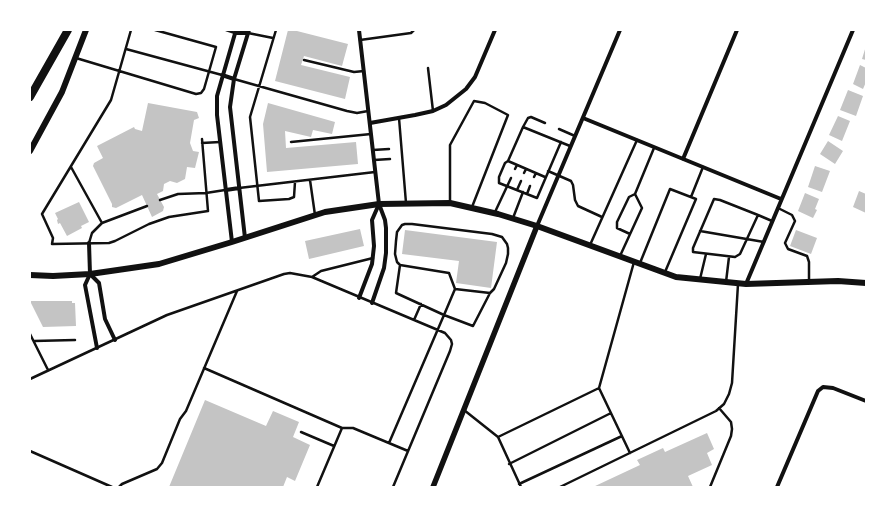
<!DOCTYPE html>
<style>
body{margin:0}
#map{position:relative;width:896px;height:517px;overflow:hidden;background:#fff;font-family:"IBM Plex Sans",sans-serif}
canvas{display:block}
.frame{position:absolute;inset:0;border:31px solid #fff;pointer-events:none}
</style>
<div id="map">
<canvas width="896" height="517"></canvas>
<div class="frame"></div>
</div>
<script>
const ctx = document.querySelector('canvas').getContext('2d');
ctx.lineJoin = 'round';
function paint(path, color) { ctx.fillStyle = color; ctx.fill(path, 'evenodd'); }
const toPath = rows => new Path2D(rows.map(r => 'M' + r).join(''));
function stroke(path, color, width, dash) { ctx.strokeStyle = color; ctx.lineWidth = width; ctx.lineCap = dash ? 'butt' : 'round'; ctx.setLineDash(dash || []); ctx.stroke(path); }
paint(toPath([
 [288,30,293,30,348,44,342,66,304,56,301,65,350,77,345,99,275,81],
 [866,46,866,60,862,59],
 [860,65,866,68,866,82,863,89,853,84],
 [848,90,863,96,856,116,840,110],
 [148,103,197,112,199,118,194,120,190,143,193,151,199,152,195,168,187,167,185,179,177,183,170,181,164,184,163,191,157,194,164,207,163,211,152,217,142,195,116,208,112,207,112,204,93,166,94,163,103,158,97,146,134,127,135,129,142,131],
 [268,103,335,122,332,134,313,130,311,137,285,131,286,148,356,142,358,164,267,172,263,124],
 [838,116,850,121,842,141,829,135],
 [828,141,843,151,835,164,820,154],
 [815,166,830,171,822,192,808,187],
 [859,191,866,194,866,213,853,207],
 [805,193,819,199,815,209,817,210,813,218,798,211],
 [79,202,89,222,81,226,82,228,67,236,60,223,58,224,57,220,58,219,55,213],
 [360,229,364,246,309,259,305,241],
 [405,230,497,242,491,288,456,283,459,261,402,254],
 [796,230,817,238,811,254,790,246],
 [30,301,72,301,72,303,75,303,76,326,43,327],
 [205,400,266,426,273,411,299,422,293,437,310,445,295,481,287,477,283,487,169,487],
 [707,433,714,449,707,453,712,465,688,476,693,487,593,487,640,465,637,460,663,448,665,452]
]), '#c4c4c4');
stroke(toPath([
 [131,30,111,100,42,214,53,238,52,244,109,243,115,241,149,224,169,217,208,211,202,139],
 [226,30,235,33],
 [276,30,250,117,259,201,289,199,294,197,295,182],
 [248,33,273,38],
 [360,40,411,33,414,30],
 [126,49,222,75],
 [76,58,196,94,201,93,204,89,216,47,155,30],
 [304,60,354,72,364,71],
 [428,68,433,111],
 [234,79,347,111,357,113,368,111],
 [399,118,406,203],
 [523,127,528,118,531,117,545,123],
 [559,129,575,136],
 [291,142,371,134],
 [561,142,537,198,499,183,499,177,505,163,508,161,523,127,570,146],
 [202,143,220,142],
 [373,150,389,149],
 [374,160,390,159],
 [508,161,545,177],
 [71,167,102,223],
 [515,169,517,165],
 [548,171,571,181,573,185,575,200,578,206,602,217],
 [524,173,526,169],
 [534,177,536,173],
 [310,180,315,215],
 [239,188,375,172],
 [517,190,521,181],
 [527,194,530,186],
 [691,197,703,167],
 [160,200,178,194,206,193,225,190],
 [450,202,450,145,474,101,485,103,508,115,472,207],
 [778,208,792,215,795,221,785,243,788,249,807,256,809,262,809,282],
 [495,212,511,178],
 [758,215,740,254,735,257,693,252,693,248,714,199,720,200,758,215,772,221],
 [513,218,523,192],
 [700,231,764,242],
 [630,234,617,228,617,222,629,197,635,194],
 [89,243,92,233,102,223,147,206],
 [590,245,637,140],
 [620,256,642,208,635,194,654,148],
 [640,263,670,189,696,199,665,272],
 [312,277,321,271,373,258],
 [700,279,706,254],
 [726,282,729,257],
 [455,289,490,293],
 [414,320,421,304],
 [30,334,48,370],
 [34,341,75,340],
 [204,368,342,428,353,428,408,451],
 [30,379,167,315,284,274,290,273,312,277,445,333,451,340,452,344,450,351,393,487],
 [464,410,498,437,521,487],
 [301,432,334,446],
 [498,437,599,388],
 [389,443,444,315,455,289,449,273,400,265,396,293,444,315,473,326,490,293,494,289,506,263,508,254,508,248,507,244,502,237,492,234,412,224,405,224,402,225,397,232,396,241,395,254,397,262,400,265],
 [30,451,112,487],
 [630,453,599,388,634,262],
 [509,464,611,413],
 [519,484,622,436],
 [119,487,122,484,157,469,162,463,180,419,186,411,237,291],
 [317,487,342,428],
 [560,487,716,411,724,404,729,394,732,383,738,284],
 [710,487,731,436,732,429,731,422,719,408]
]), '#111', 2.5);
stroke(toPath([
 [359,30,379,204,385,220,386,228,386,253,384,268,372,303],
 [235,33,248,33],
 [222,75,234,79],
 [583,118,781,199],
 [370,123,415,115,433,111,446,105,466,89,475,77,495,30],
 [683,159,737,30],
 [226,190,239,188],
 [537,226,620,30],
 [245,238,230,107,234,79,249,30],
 [232,242,217,115,217,96,236,30],
 [89,243,90,274,85,285,97,348],
 [90,274,99,283,105,319,115,340],
 [746,284,853,30],
 [359,298,372,264,374,246,372,220,379,204],
 [777,487,818,391,823,387,833,388,866,401]
]), '#111', 4);
stroke(toPath([
 [433,487,537,226]
]), '#111', 5.5);
stroke(toPath([
 [30,151,62,92,86,30],
 [30,275,53,276,90,274,159,264,232,242,325,212,379,204,450,203,498,214,537,226,676,277,746,284,838,281,866,283]
]), '#111', 6);
stroke(toPath([
 [30,97,68,30]
]), '#111', 8);
</script>
